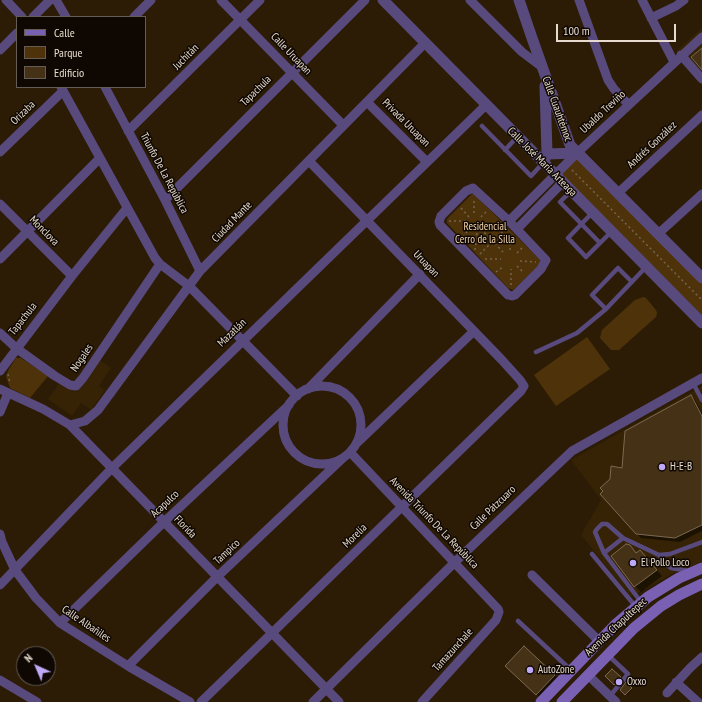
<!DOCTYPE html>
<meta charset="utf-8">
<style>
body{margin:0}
#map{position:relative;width:702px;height:702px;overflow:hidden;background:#2c1c06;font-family:"PT Sans Narrow",sans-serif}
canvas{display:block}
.legend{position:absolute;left:16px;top:16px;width:130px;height:72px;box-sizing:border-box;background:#0f0802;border:1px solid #655c54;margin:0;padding:5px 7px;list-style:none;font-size:12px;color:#e6dbce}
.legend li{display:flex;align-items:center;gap:8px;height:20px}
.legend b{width:20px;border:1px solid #655c54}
.north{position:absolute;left:16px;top:646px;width:40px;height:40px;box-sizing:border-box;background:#0f0802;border:1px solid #655c54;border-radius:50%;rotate:316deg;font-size:11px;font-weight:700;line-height:16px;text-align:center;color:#e6dbce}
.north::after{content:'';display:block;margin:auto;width:14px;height:18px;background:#bda9f5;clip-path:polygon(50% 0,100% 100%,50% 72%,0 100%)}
.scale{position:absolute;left:556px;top:24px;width:120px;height:18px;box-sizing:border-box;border:2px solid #e6dbce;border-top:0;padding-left:5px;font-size:12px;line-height:14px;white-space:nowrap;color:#e6dbce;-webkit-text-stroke:3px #0f0802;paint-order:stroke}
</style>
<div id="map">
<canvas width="702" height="702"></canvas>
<ul class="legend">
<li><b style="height:5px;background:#7960b3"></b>Calle</li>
<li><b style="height:11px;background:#4e330a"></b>Parque</li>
<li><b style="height:11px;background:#453116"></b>Edificio</li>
</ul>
<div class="north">N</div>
<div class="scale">100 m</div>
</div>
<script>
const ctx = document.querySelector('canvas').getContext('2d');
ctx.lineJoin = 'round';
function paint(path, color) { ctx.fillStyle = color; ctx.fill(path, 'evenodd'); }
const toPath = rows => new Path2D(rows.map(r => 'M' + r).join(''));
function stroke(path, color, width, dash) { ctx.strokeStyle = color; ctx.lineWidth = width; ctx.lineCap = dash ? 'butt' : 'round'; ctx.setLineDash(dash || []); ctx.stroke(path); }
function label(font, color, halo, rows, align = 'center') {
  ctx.font = font + ' "PT Sans Narrow",sans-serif'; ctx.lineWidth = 3; ctx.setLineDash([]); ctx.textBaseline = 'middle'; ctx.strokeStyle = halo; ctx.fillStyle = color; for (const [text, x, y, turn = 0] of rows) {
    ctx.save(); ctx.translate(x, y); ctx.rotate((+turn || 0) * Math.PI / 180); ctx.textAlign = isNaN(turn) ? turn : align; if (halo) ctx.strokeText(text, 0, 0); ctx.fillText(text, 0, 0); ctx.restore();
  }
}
paint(toPath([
 [702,28,702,80,676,51],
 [100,360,111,368,99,386,105,390,91,410,81,403,72,416,48,399,61,381,77,392],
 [702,386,702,562,674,573,631,597,581,535,601,500,571,460]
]), '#362204');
paint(toPath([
 [577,159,702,284,702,320,559,175],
 [472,194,473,194,489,209,540,260,540,264,513,290,508,288,447,223,447,219],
 [643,297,646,298,656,310,657,313,656,317,619,350,611,350,600,338,602,330,635,300],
 [587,337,610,369,556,406,534,375],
 [16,358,21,358,48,376,30,398,10,388,6,376,9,369]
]), '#4e330a');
paint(toPath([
 [691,396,695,400,702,413,702,531,680,542,641,538,636,533,623,469],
 [641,552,662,576,641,592,635,586],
 [612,670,621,679,616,685,607,676],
 [512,672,555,675,561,681,543,700],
 [626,684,632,689,627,695,621,690]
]), '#0007');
const building = toPath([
 [702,48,702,70,691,57,702,48],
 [691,395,702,416,702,525,675,538,636,534,600,494,603,491,600,488,610,479,611,466,622,468,625,431,691,395],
 [626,544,630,545,636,553,640,550,641,551,657,570,634,587,611,556,626,544],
 [524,646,555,675,536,695,505,666,524,646],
 [612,669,621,677,614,685,605,676,612,669],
 [626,682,632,688,625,695,620,690,626,682]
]);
paint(building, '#453116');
stroke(building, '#7c6951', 1);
stroke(toPath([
 [572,170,702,300],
 [474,201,474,215],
 [461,208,469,217],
 [481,217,487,211],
 [449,221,467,221],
 [484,224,499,224],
 [481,229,504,253],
 [463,237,469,229],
 [475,250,477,232],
 [510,250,510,234],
 [517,253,523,247],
 [480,254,505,229],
 [485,259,501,259],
 [520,261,536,262],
 [517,266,524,273],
 [496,272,504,266],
 [511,285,511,269],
 [8,374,10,384]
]), '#736552', 1.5, [2, 3]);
stroke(toPath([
 [482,126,531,176,543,163],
 [505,150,517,137],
 [571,191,560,202,600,243,611,232],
 [592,213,568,238,586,257,600,243],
 [632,282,618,268,592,295,606,309,646,267],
 [536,352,577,333,606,309],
 [693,383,702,400],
 [604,553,623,538],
 [592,554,636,607],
 [659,555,670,554,702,542],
 [641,602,604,553,595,532,597,529,602,524,607,524,623,538,659,555,666,564,671,568,689,571],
 [518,621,572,671],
 [608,655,628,674,610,696]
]), '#594a7e', 4.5);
stroke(toPath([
 [6,0,22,17],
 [56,0,66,17],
 [221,0,343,125],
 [470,0,522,52,542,67],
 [579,0,608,80,614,89,628,104],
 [642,0,674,62],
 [33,17,50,0],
 [134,17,151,0],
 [651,18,676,6,684,0],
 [0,50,17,33],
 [681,55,702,79],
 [61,87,155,258,160,264,189,286,297,396],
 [105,87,165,200,200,271],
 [367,102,427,162],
 [128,131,260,0],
 [0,152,63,91],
 [473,188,509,221,546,260,541,269,515,295,512,296,508,295,440,225,439,222,441,216,466,191,473,188],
 [618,193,702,115],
 [165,200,365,0],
 [0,204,72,276],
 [509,221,577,153,702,37],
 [517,229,562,183],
 [658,234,702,194],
 [0,259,100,158],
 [0,333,16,348,55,376,70,385,76,386,83,378,160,264],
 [0,371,72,276,127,208],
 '283 425a39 39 0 1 1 78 0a39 39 0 1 1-78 0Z',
 [0,389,43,409,70,425,339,702],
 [308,389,420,274],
 [0,412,8,393],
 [70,425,85,421,98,410,200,271,425,43],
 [358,442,474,331],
 [350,452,498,609,499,612,496,620,422,702],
 [0,534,2,542,15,570,36,598,60,623,128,666,190,702],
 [532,575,599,641],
 [0,585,112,468,486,105],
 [60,623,164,522,289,405],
 [128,666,217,577,344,457],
 [588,675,616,702],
 [0,680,37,702],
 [676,682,698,702],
 [667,693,690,668,702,657],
 [201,702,521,391,524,386,520,380,501,359,309,161],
 [313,702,455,562,572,451,702,378]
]), '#594a7e', 9);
stroke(toPath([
 [383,0,702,323],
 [519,0,532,38,570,145,702,278],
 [547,154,577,153],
 [543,163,547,154,545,86]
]), '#594a7e', 11);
stroke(toPath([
 [541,702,615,625,648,597,679,578,702,568],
 [562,702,634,628,661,606,679,595,702,584]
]), '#7960b3', 11);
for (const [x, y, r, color] of [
 [662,467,4,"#bda9f5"],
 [633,563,4,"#bda9f5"],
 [530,670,4,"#bda9f5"],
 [619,682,4,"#bda9f5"]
]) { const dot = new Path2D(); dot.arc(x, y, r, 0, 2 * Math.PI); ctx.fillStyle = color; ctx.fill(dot); stroke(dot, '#0f0802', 1.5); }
label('11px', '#e6dbce', '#0f0802', [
 ["Calle Uruapan",291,54,46],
 ["Juchitán",186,57,-45],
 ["Tapachula",256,91,-45],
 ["Calle Cuauhtémoc",557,109,70],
 ["Ubaldo Treviño",603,112,-43],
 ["Orizaba",23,113,-44],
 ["Privada Uruapan",406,123,45],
 ["Andrés González",652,145,-43],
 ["Calle José María Arteaga",542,162,45],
 ["Triunfo De La República",164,173,62],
 ["Ciudad Mante",232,222,-46],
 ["Monclova",44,231,45],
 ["Uruapan",426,264,46],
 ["Tapachula",23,319,-52],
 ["Mazatlán",232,333,-44],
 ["Nogales",82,358,-56],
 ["Acapulco",165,504,-43],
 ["Calle Pátzcuaro",493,508,-44],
 ["Avenida Triunfo De La República",434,523,46],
 ["Florida",185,527,46],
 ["Morelia",355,536,-44],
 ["Tampico",227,552,-43],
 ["Calle Albañiles",86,624,34],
 ["Avenida Chapultepec",616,627,-43],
 ["Tamazunchale",453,650,-48]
]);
label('11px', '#f4d5ad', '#0f0802', [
 ["Residencial",485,227],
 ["Cerro de la Silla",485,240]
]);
label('11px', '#e6dbce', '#0f0802', [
 ["H-E-B",670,467],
 ["El Pollo Loco",641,563],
 ["AutoZone",538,670],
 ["Oxxo",627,682]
], 'left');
</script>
